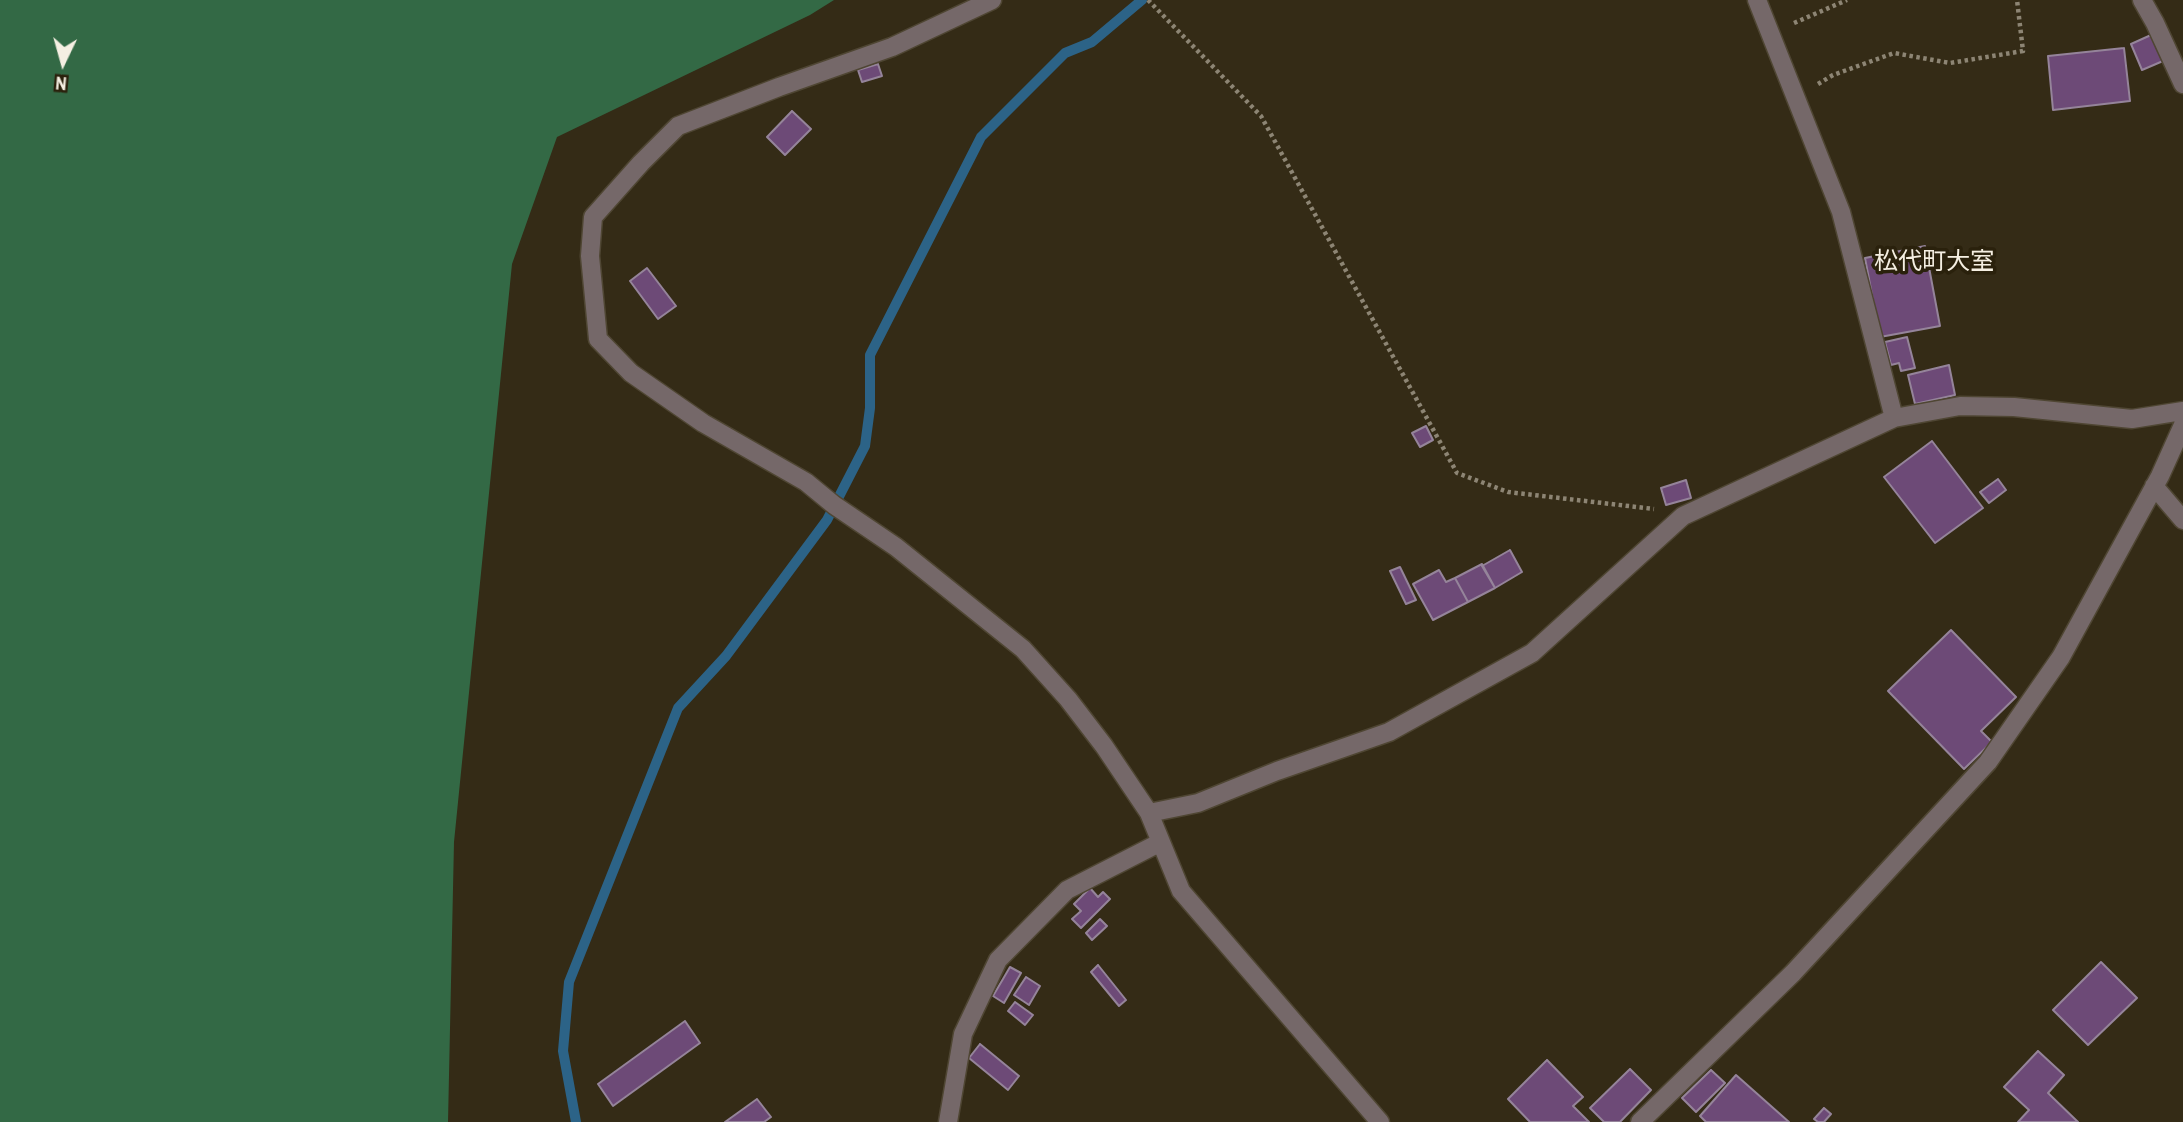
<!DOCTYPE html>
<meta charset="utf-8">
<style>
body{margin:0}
#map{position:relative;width:2183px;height:1122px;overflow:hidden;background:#342b16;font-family:"Archivo Narrow",sans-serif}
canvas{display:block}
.north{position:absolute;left:28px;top:28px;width:70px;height:70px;-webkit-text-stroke:5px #2a210c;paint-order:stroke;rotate:185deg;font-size:19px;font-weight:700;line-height:28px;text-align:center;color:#f5efe2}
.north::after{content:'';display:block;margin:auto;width:24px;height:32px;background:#f5efe2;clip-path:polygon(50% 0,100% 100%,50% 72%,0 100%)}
</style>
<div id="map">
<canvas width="2183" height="1122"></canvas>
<div class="north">N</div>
</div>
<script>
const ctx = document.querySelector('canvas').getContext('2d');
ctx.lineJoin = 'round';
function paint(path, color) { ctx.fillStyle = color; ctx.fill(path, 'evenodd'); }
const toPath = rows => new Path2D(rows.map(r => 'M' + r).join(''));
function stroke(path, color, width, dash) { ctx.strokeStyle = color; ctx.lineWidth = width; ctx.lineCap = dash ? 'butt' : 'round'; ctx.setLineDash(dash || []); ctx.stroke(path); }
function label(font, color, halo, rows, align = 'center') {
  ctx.font = font + ' "Archivo Narrow","Noto Sans JP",sans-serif'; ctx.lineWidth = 7; ctx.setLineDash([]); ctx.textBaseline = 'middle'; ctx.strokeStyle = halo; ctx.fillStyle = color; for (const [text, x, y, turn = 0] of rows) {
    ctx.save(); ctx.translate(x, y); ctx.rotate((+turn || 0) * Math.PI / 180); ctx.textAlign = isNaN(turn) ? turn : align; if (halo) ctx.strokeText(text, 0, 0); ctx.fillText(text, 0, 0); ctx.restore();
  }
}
paint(toPath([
 [0,0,834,0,810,15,557,137,512,264,454,842,448,1122,0,1122]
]), '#336945');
stroke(toPath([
 [576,1122,563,1051,569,982,678,708,726,656,827,520,865,446,870,408,870,355,981,137,1065,53,1092,42,1142,0]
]), '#2c6387', 10);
const building = toPath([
 [2151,35,2163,61,2142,70,2131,44,2151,35],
 [2124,48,2130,101,2053,110,2048,56,2124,48],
 [878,64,882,76,862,82,858,70,878,64],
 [792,111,811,129,785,155,767,137,792,111],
 [1925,246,1940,326,1880,337,1865,258,1925,246],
 [647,268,676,306,658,319,630,281,647,268],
 [1907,337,1915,368,1901,371,1899,363,1891,365,1885,342,1907,337],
 [1949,365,1955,395,1915,404,1908,375,1949,365],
 [1426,426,1433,440,1420,447,1412,433,1426,426],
 [1932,441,1983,508,1935,543,1884,477,1932,441],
 [1998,479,2006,490,1989,503,1980,492,1998,479],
 [1686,480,1691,498,1666,505,1661,488,1686,480],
 [1510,550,1522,572,1495,588,1482,566,1510,550],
 [1482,564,1495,588,1468,602,1455,578,1482,564],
 [1400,567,1416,600,1406,604,1390,571,1400,567],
 [1439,570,1446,582,1455,578,1468,602,1433,620,1413,584,1439,570],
 [1951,630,2016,697,1981,731,1992,742,1964,769,1888,691,1951,630],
 [1090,888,1098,897,1103,892,1110,899,1081,928,1072,919,1081,911,1074,904,1090,888],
 [1100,919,1107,926,1092,940,1086,933,1100,919],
 [2101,962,2137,998,2088,1045,2053,1010,2101,962],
 [1098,965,1126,1000,1119,1006,1091,972,1098,965],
 [1010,967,1021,973,1004,1003,993,996,1010,967],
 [1026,977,1040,986,1029,1005,1014,995,1026,977],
 [1015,1002,1033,1015,1025,1025,1008,1011,1015,1002],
 [685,1021,700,1043,613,1106,598,1084,685,1021],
 [980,1044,1019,1076,1008,1090,969,1058,980,1044],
 [2038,1051,2064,1075,2048,1093,2078,1122,2018,1122,2029,1110,2004,1087,2038,1051],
 [1547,1060,1583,1097,1573,1106,1589,1122,1530,1122,1508,1099,1547,1060],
 [1630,1069,1651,1090,1620,1122,1604,1122,1590,1108,1630,1069],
 [1711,1070,1725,1083,1696,1112,1682,1098,1711,1070],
 [1736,1075,1789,1122,1706,1122,1700,1116,1736,1075],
 [757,1099,771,1117,764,1122,725,1122,757,1099],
 [1824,1108,1831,1114,1824,1122,1818,1122,1814,1119,1824,1108]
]);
paint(building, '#6d4a77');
stroke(building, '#95849a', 2);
const minor = toPath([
 [992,0,892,47,779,87,678,126,641,163,593,217,590,256,598,339,631,373,703,423,806,482,834,505,896,547,1023,649,1068,699,1104,746,1149,813,1181,891,1380,1122],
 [1757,0,1841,212,1894,418],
 [2142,0,2155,23,2183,84],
 [2154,486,2183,520],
 [1149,813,1198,803,1277,771,1389,732,1532,653,1683,516,1894,418,1960,406,2014,407,2132,419,2183,411],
 [948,1122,963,1034,998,960,1067,890,1161,842],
 [1640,1122,1793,973,1988,762,2061,657,2160,476,2183,425]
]);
stroke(minor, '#4f4633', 21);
stroke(toPath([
 [1148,0,1261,116,1457,473,1508,492,1654,509],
 [1794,23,1847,0],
 [1818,84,1833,75,1894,53,1950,63,2023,51,2017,0]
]), '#8d8574', 4.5, [3.5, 3.5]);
stroke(minor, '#756869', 18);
label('24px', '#f5efe2', '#2a210c', [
 ["松代町大室",1934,263]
]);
</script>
